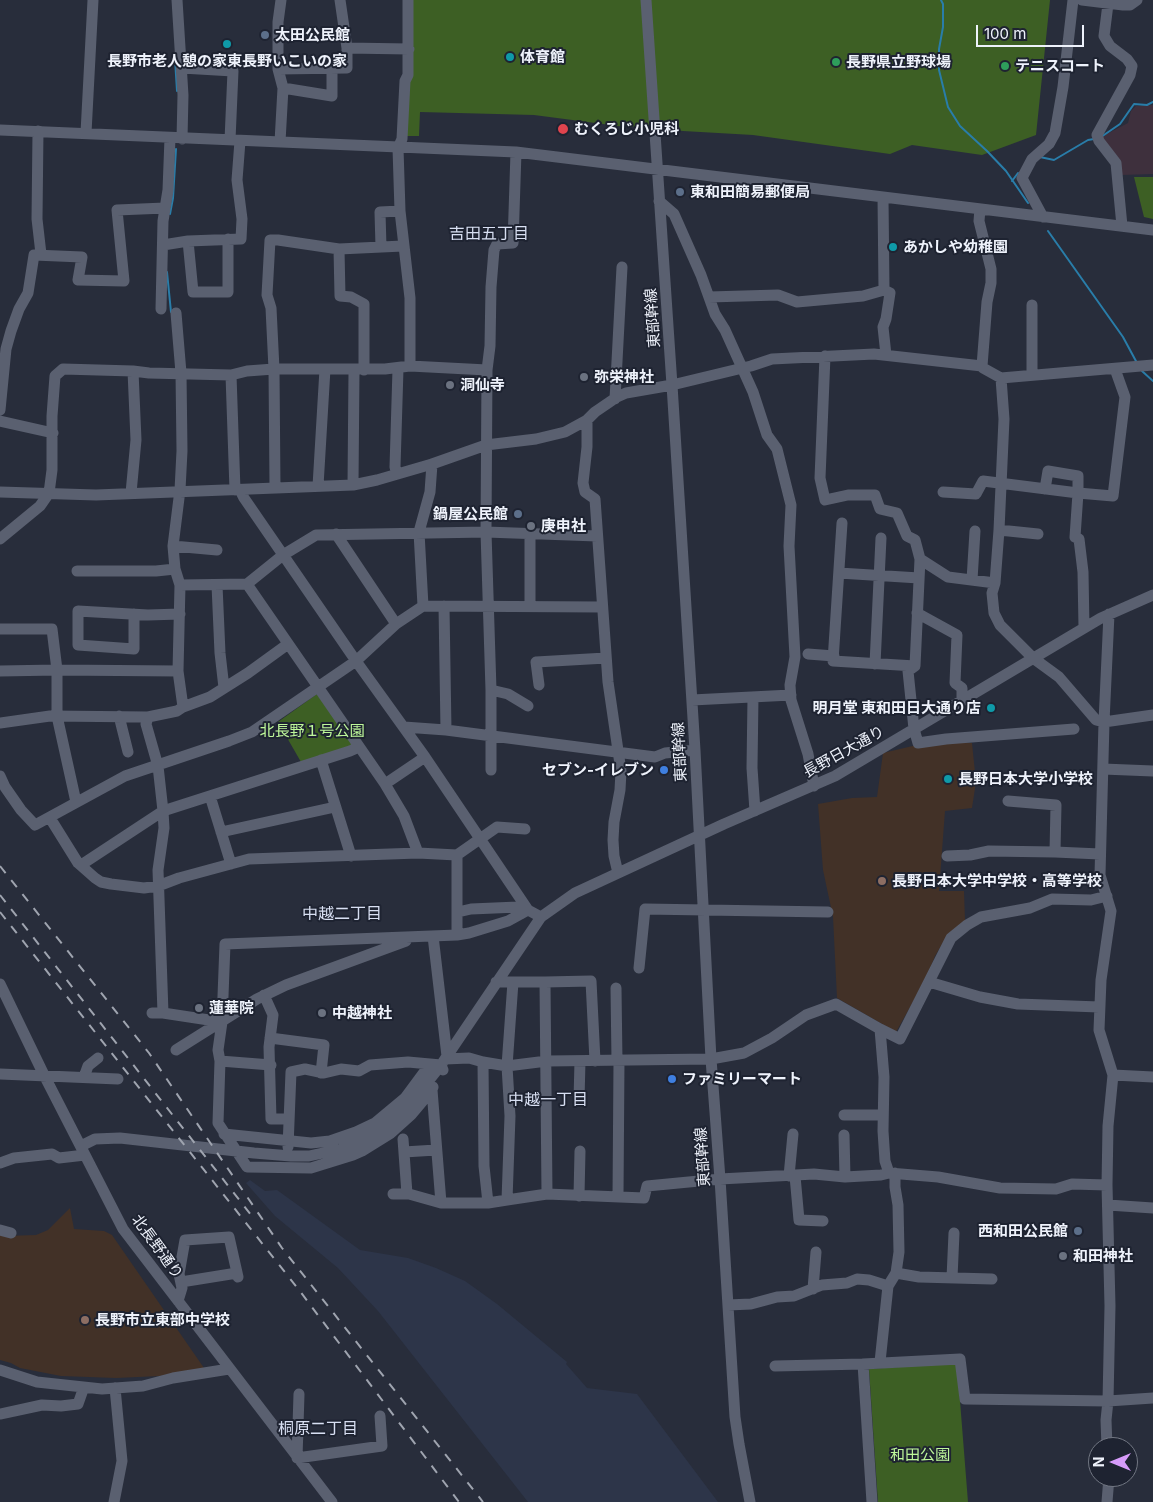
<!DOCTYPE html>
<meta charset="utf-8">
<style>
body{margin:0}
#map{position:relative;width:1153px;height:1502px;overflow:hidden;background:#282d3b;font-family:Inter,sans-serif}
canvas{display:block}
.north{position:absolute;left:1088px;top:1437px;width:50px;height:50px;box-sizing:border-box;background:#1e2331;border:1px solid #717682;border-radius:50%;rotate:270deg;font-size:14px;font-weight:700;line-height:20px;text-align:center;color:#eef2fb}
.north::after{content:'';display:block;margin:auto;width:18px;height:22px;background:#d69bfa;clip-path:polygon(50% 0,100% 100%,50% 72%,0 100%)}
.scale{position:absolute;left:976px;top:25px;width:108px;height:22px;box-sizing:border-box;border:2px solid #eef2fb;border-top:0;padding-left:6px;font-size:15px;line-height:18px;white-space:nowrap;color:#eef2fb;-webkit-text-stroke:4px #1e2331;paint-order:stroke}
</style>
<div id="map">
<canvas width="1153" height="1502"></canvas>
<div class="north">N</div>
<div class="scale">100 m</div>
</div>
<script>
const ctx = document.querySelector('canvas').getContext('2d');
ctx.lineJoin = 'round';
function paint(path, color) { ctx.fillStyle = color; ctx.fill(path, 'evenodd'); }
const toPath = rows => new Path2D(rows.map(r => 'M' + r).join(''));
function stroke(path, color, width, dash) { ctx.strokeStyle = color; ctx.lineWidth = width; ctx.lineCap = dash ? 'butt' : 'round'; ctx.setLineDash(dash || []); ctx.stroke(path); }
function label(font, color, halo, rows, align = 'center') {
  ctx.font = font + ' Inter,"Noto Sans JP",sans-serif'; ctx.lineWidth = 4; ctx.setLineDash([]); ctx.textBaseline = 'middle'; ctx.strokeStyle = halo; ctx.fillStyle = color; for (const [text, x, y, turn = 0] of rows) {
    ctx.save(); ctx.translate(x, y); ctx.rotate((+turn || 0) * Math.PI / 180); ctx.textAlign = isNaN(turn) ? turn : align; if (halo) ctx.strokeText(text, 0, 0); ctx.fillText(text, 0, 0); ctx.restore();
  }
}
paint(toPath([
 [1153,105,1153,174,1121,175,1121,161,1101,137,1128,123,1131,111,1136,106]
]), '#3e303d');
paint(toPath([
 [250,1180,265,1191,277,1190,360,1250,408,1258,436,1268,465,1281,497,1304,567,1362,566,1364,587,1388,637,1394,718,1502,528,1502,378,1311,338,1268,275,1216,246,1183]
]), '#2d3549');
paint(toPath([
 [938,740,972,743,976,782,972,808,945,811,939,891,964,891,965,921,947,936,935,956,926,979,896,1032,837,998,833,917,823,870,818,804,852,798,877,797,883,753],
 [70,1208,74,1229,104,1231,112,1235,204,1368,160,1376,116,1378,61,1376,20,1368,11,1363,0,1360,0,1234,5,1236,36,1235,48,1230]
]), '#423127');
paint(toPath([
 [411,0,1050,0,1036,135,982,155,912,145,890,154,753,135,683,131,639,126,626,127,534,115,420,112,419,136,406,136],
 [1134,177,1153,177,1153,219,1144,217],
 [317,694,352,743,350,747,301,762,278,722],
 [957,1363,968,1502,878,1502,869,1369]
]), '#3d5f24');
stroke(toPath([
 [941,0,943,4,943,27,939,49,939,70,948,107,960,126,987,151,1006,171,1028,203],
 [175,59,177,91],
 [1101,137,1120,124,1134,104,1147,105,1153,102],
 [1040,157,1054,160,1088,140,1094,139],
 [1012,181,1018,173],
 [170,214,173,198,176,149],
 [1048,231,1123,337,1137,363],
 [167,272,171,312],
 [1142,371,1153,381]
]), '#297da9', 2);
stroke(toPath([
 [177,0,183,95,182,139],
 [340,0,347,48,409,49],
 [408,0,408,75,405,81,402,139,398,148,400,211,410,298,410,366],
 [646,0,672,385,695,750,711,1059,720,1179,735,1417,739,1444,750,1502],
 [1082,0,1123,5,1130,5,1137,0],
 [1108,4,1104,36,1110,46,1127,59,1132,66,1130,75,1097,135,1099,141,1116,163,1122,226],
 [182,68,233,71,230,140],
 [278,69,347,68,347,48],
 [283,88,332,96,332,68],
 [0,130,516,152,1153,230],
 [38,131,37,219,41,254],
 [86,133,93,0],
 [280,142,283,88,278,69,278,22,281,0],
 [659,201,674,214,701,275,715,314,725,330,753,392,767,435,777,449,791,505,789,546,795,657,790,685,791,700,808,754,814,786],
 [980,209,979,221,991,269,991,283,987,302,982,366],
 [1043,217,1022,178,1032,159,1049,144,1055,133,1063,87,1073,0],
 [188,241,193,292,228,292,228,239],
 [163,245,188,241,241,239,242,219,237,180,240,141],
 [381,247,380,212,400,211],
 [884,290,890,293,886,319,883,327,886,355],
 [709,297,778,295,797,302,863,296,884,290,883,197],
 [1032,305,1032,374],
 [161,309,163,221,168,190,170,138],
 [176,313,181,373,182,451,180,490,173,546,175,569,180,585,178,671,183,707],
 [825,356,820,478,825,500,848,495,875,495,880,509,897,513,907,536,915,540,920,559],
 [364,370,364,304,351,297,340,296,339,249,403,246],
 [231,375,235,490],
 [1001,378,1004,419,999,530,995,583,992,593,994,613,1000,625,1033,658,1059,677,1096,720,1104,722,1153,715],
 [615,399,622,267],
 [0,410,6,349,11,331,19,309,28,293,34,255,82,257,78,280,124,281,117,210,165,208],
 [587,420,587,447,583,483,585,492,595,499,608,682,621,771,620,790,614,822,613,840,614,856,618,873],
 [0,421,53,433],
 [397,474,395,467,398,369],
 [353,485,354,370],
 [318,486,325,369],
 [275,487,274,369,271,308,267,295,270,240,278,240,339,249],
 [240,490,244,498,356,661,425,757,528,910,541,917],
 [0,492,96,495,353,485,377,480,432,464,486,445,536,439,565,432,587,420,595,412,617,397,626,393,672,385,751,366,772,359,874,354,982,366,983,368,1001,378,1153,365],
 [943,492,976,494,983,481,1078,493,1078,476,1048,471,1045,489],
 [131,493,136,440,133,371],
 [842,523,833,661,915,666],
 [999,530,1038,534],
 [336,534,396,624],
 [0,539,40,506,49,493,52,470,52,416,55,376,63,369,133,371,149,373,231,375,247,371,274,369,385,369,410,366,487,370],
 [173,546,217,550],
 [77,571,156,571,175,569],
 [839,573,919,578],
 [972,580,975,531],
 [995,583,948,577,920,559,915,666,908,671,914,729,918,743,946,739,1074,729],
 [247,584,385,784,404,816,418,853],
 [180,585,247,584,283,555,316,535,486,532,597,536],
 [217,585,220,653,224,688],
 [423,606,419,532,430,492,432,464],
 [444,606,446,730],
 [530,606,530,533],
 [917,613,957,635,955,683,962,688,962,701],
 [134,614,134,649,78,645,78,611,148,615,180,614],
 [1084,628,1083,572,1079,539,1075,537,1078,493,1113,496,1125,397,1115,369],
 [0,629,52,629,57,670,57,716,76,802],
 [808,654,834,656],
 [875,664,881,538],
 [0,671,57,670,178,671],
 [539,685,536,662,606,658],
 [491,690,508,694,528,706],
 [753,697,752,768,755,811],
 [692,700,791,695],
 [119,716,128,752],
 [0,723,50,716,148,717],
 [404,727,446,730,655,757,665,753,695,750],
 [321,760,351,856],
 [1103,769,1153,771],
 [491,770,491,690,486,532,487,370,490,346,491,287,494,250,497,244,513,243,516,152],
 [0,776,5,787,21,810,35,825,125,776,229,741,252,732,356,661,396,624,423,606,602,607],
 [385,784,425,757],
 [210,796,231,864],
 [50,818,78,863,95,878,101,882,111,884,144,888,158,886,179,878,249,859,418,853,457,855,497,827,525,829],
 [221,832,335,807],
 [1055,852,1100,854],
 [457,855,457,935],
 [947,856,970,855,989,851,1055,852,1056,805,1008,801],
 [81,865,163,811,350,751,359,747],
 [458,912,471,909,518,907,521,914],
 [433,936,447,1056],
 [639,968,645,909,828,912],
 [496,982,513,982,507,1066,510,1116,507,1200,547,1194,644,1198,647,1186,720,1179,814,1174,845,1177,881,1175,889,1173,938,1177,1000,1188,1056,1189,1072,1184,1107,1185],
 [513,982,545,982,547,1194],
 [545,982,591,981,595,1061],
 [929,982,980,997,1018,1004,1099,1007],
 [0,984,44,1075,123,1229,332,1502],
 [616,988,617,1061],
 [264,995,273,1015,269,1047,271,1119,289,1119],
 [152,1013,163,1013,222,1022],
 [163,1013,158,870,164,828,163,811,158,766,146,724,148,717,177,711,183,707,210,697,248,673,288,644],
 [270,1038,324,1045,321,1073],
 [176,1050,257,999,286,985,406,941],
 [445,1059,469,1058,483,1062,507,1066,547,1061,711,1059,744,1053,772,1038,806,1015,836,1004,880,1029],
 [220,1061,218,1050,222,1022,225,944,457,935,469,933,508,921,528,910],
 [483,1062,484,1166,488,1203],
 [271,1065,220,1061,218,1123,247,1167,311,1168,353,1155,362,1151,391,1133,411,1115,432,1090],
 [0,1074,118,1079],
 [1113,1075,1153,1077],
 [84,1077,88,1066,98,1058],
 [433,1087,432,1090,441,1203],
 [579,1100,580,1061],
 [844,1115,883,1115],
 [224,1134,311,1143,330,1141,356,1132,375,1123,405,1098,425,1071,427,1064],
 [844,1135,845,1177],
 [403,1139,407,1194],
 [81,1146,95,1139,120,1138,254,1153,291,1156,309,1156,341,1149,366,1137,382,1128,406,1109,441,1065,541,917,575,893,724,824,835,776,1101,618,1153,595],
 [288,1147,291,1072,305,1069,324,1073,341,1069,359,1071,370,1065,408,1062,441,1065,443,1070],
 [404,1152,436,1150],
 [0,1163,14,1158,52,1154,59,1158,85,1155],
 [889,1173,885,1161,883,1131,884,1077,880,1029,900,1039,951,938,967,925,981,917,1030,908,1052,899,1091,900,1107,896],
 [789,1176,793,1134],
 [795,1176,799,1220,823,1221],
 [393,1194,409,1194,441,1203,488,1203,507,1200],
 [579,1196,580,1151],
 [618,1197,619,1061],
 [1108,1205,1153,1208],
 [0,1230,11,1233],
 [896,1273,919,1277,992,1279],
 [952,1278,954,1233],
 [181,1282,237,1273],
 [813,1289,816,1252],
 [178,1301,182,1288,179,1274,185,1240,229,1237,238,1277],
 [728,1305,751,1304,777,1297,794,1296,822,1285,847,1283,857,1279,869,1280,888,1286],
 [880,1362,888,1286,896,1273,899,1252,898,1205,895,1187,895,1173],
 [863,1364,872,1502],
 [775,1366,863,1364,960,1359,965,1399,1108,1401,1153,1398],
 [0,1370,37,1382,102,1389,143,1386,173,1378,229,1369],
 [299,1394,297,1458,382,1446,380,1416],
 [0,1414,42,1405,61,1406,78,1404,84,1387],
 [1107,1447,1106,1420,1108,1401,1110,1306,1107,1185,1108,1126,1113,1075,1099,1030,1101,980,1111,911,1100,875,1104,722,1109,614],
 [114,1502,122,1461,115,1388],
 [1107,1502,1109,1477]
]), '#5a6070', 11);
stroke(toPath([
 [0,866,149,1053,282,1248,483,1502],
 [0,895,255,1220],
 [0,912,299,1290,459,1502]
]), '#9fa4af', 2, [9, 9]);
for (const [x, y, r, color] of [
 [265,35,5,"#5c6f8a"],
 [227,44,5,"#0f9aa8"],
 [510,57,5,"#0f9aa8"],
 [836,62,5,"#2e9e5b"],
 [1005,66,5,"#2e9e5b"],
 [563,129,6,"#e0444e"],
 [680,192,5,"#5c6f8a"],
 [893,247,5,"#0f9aa8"],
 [584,377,5,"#6b7280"],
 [450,385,5,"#6b7280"],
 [518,514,5,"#5c6f8a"],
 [531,526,5,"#6b7280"],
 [991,708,5,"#0f9aa8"],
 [664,770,5,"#3f7fe0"],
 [948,779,5,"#0f9aa8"],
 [882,881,5,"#8d6e63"],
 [199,1008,5,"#6b7280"],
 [322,1013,5,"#6b7280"],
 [672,1079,5,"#3f7fe0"],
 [1078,1231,5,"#5c6f8a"],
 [1063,1256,5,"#6b7280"],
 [85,1320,5,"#8d6e63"]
]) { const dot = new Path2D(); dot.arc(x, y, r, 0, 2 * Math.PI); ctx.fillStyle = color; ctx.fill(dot); stroke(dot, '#1e2331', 2); }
label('bold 15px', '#eef2fb', '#1e2331', [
 ["太田公民館",275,35],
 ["体育館",520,57],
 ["長野市老人憩の家東長野いこいの家",227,61,"center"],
 ["長野県立野球場",846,62],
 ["テニスコート",1015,66],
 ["むくろじ小児科",574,129],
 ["東和田簡易郵便局",690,192],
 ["あかしや幼稚園",903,247],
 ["弥栄神社",594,377],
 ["洞仙寺",460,385],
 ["鍋屋公民館",508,514,"right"],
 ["庚申社",541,526],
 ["明月堂 東和田日大通り店",981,708,"right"],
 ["セブン-イレブン",654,770,"right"],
 ["長野日本大学小学校",958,779],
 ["長野日本大学中学校・高等学校",892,881],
 ["蓮華院",209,1008],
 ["中越神社",332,1013],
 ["ファミリーマート",682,1079],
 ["西和田公民館",1068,1231,"right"],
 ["和田神社",1073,1256],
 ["長野市立東部中学校",95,1320]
], 'left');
label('15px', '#eef2fb', '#1e2331', [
 ["東部幹線",653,318,-94],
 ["東部幹線",680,752,-93],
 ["長野日大通り",844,752,-29],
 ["東部幹線",703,1157,-94],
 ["北長野通り",157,1247,54]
]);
label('15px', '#bef79a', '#1e2331', [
 ["北長野１号公園",312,731],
 ["和田公園",920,1455]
]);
label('16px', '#d8dff2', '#1e2331', [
 ["吉田五丁目",489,234],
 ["中越二丁目",342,914],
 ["中越一丁目",548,1100],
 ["桐原二丁目",318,1429]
]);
</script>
